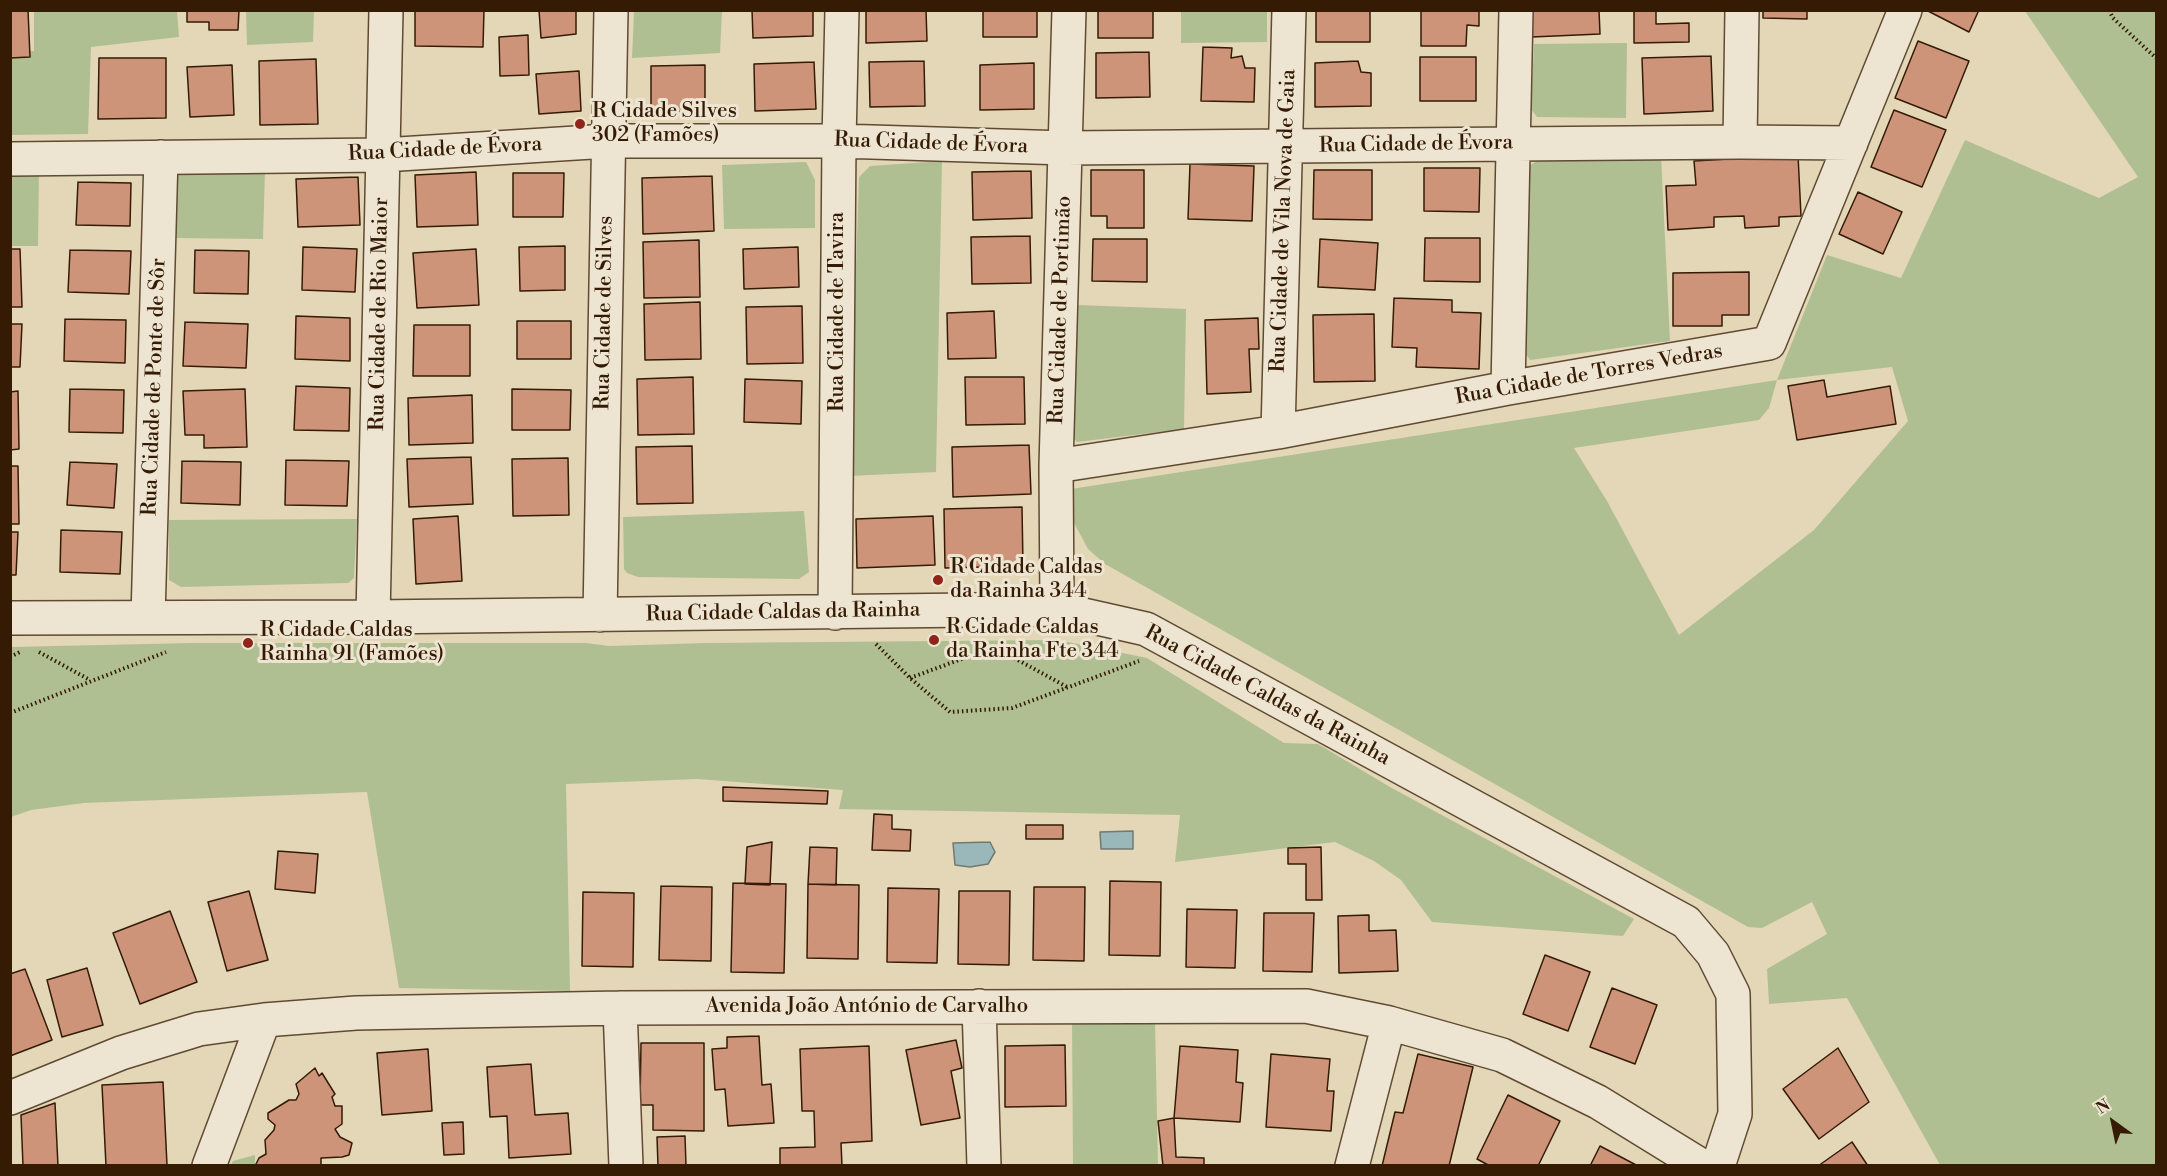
<!DOCTYPE html>
<meta charset="utf-8">
<style>
body{margin:0}
#map{position:relative;width:2167px;height:1176px;overflow:hidden;background:#e3d7b8;font-family:"Libre Bodoni",serif}
canvas{display:block}
.frame{position:absolute;inset:0;border:12px solid #351b04;pointer-events:none}
.north{position:absolute;left:2083px;top:1092px;width:60px;height:60px;-webkit-text-stroke:4px #ede5d1;paint-order:stroke;rotate:327deg;font-size:16px;font-weight:700;line-height:24px;text-align:center;color:#351b04}
.north::after{content:'';display:block;margin:auto;width:21px;height:27px;background:#351b04;clip-path:polygon(50% 0,100% 100%,50% 72%,0 100%)}
</style>
<div id="map">
<canvas width="2167" height="1176"></canvas>
<div class="frame"></div>
<div class="north">N</div>
</div>
<script>
const ctx = document.querySelector('canvas').getContext('2d');
ctx.lineJoin = 'round';
function paint(path, color) { ctx.fillStyle = color; ctx.fill(path, 'evenodd'); }
const toPath = rows => new Path2D(rows.map(r => 'M' + r).join(''));
function stroke(path, color, width, dash) { ctx.strokeStyle = color; ctx.lineWidth = width; ctx.lineCap = dash ? 'butt' : 'round'; ctx.setLineDash(dash || []); ctx.stroke(path); }
function label(font, color, halo, rows, align = 'center') {
  ctx.font = font + ' "Libre Bodoni",serif'; ctx.lineWidth = 6; ctx.setLineDash([]); ctx.textBaseline = 'middle'; ctx.strokeStyle = halo; ctx.fillStyle = color; for (const [text, x, y, turn = 0] of rows) {
    ctx.save(); ctx.translate(x, y); ctx.rotate((+turn || 0) * Math.PI / 180); ctx.textAlign = isNaN(turn) ? turn : align; if (halo) ctx.strokeText(text, 0, 0); ctx.fillText(text, 0, 0); ctx.restore();
  }
}
paint(toPath([
 [34,11,177,11,179,37,91,47,88,134,11,135,10,51,34,51],
 [246,11,314,11,313,42,247,45],
 [634,11,722,11,720,53,632,58],
 [1181,11,1267,11,1267,42,1181,43],
 [2025,11,2156,11,2156,1165,1940,1165,1847,998,1769,1004,1767,969,1827,934,1812,902,1762,928,1748,927,1105,564,1088,549,1074,523,1071,489,1777,380,1827,255,1901,278,1965,140,2099,198,2138,177],
 [1892,367,1908,421,1814,530,1679,635,1607,501,1574,448,1759,420,1769,408,1777,380],
 [1627,43,1626,118,1537,117,1531,109,1534,44],
 [1661,156,1670,341,1530,360,1522,349,1524,169,1540,159],
 [942,161,936,472,849,476,859,177,870,166],
 [806,162,815,180,815,228,724,229,722,165],
 [174,169,265,171,263,239,173,238],
 [11,171,39,171,38,246,11,246],
 [1077,305,1186,309,1184,429,1077,442,1069,433],
 [804,511,809,572,799,579,638,577,627,573,624,569,623,517],
 [357,519,354,578,348,583,181,587,169,580,169,520],
 [1058,640,1147,658,1284,743,1318,744,1390,787,1634,919,1623,936,1432,922,1401,880,1374,861,1335,842,1175,862,1180,815,839,809,843,790,697,779,566,784,570,991,399,988,367,792,84,803,31,810,11,817,11,647,191,643,586,643,609,646,706,643],
 [1072,1020,1155,1020,1158,1165,1073,1165],
 [255,1155,255,1165,231,1165,233,1161]
]), '#b0bf92');
const water = toPath([
 [1133,831,1133,849,1101,849,1100,832,1133,831],
 [990,842,995,852,988,864,970,867,955,865,953,843,990,842]
]);
paint(water, '#9ab7ba');
stroke(water, '#727971', 1.5);
const building = toPath([
 [10,10,28,10,30,57,10,58,10,10],
 [187,10,239,10,238,30,209,30,209,22,187,22,187,10],
 [415,10,484,10,483,47,415,46,415,10],
 [539,10,576,10,576,34,541,38,539,10],
 [752,10,813,10,813,36,753,38,752,10],
 [866,10,926,10,927,41,866,43,866,10],
 [983,10,1037,10,1037,37,983,37,983,10],
 [1098,10,1153,10,1153,38,1098,38,1098,10],
 [1316,10,1370,10,1370,42,1316,42,1316,10],
 [1421,10,1479,10,1479,26,1467,25,1466,46,1421,46,1421,10],
 [1531,10,1599,10,1600,34,1532,37,1531,10],
 [1634,10,1656,10,1656,24,1689,23,1689,42,1634,43,1634,10],
 [1763,10,1807,10,1807,19,1763,18,1763,10],
 [1926,10,1979,10,1969,32,1926,10],
 [528,35,529,75,500,76,499,37,528,35],
 [1918,41,1969,61,1946,118,1895,98,1918,41],
 [1203,47,1232,48,1231,58,1242,56,1245,68,1255,68,1254,102,1201,101,1203,47],
 [1149,52,1150,97,1096,98,1096,53,1149,52],
 [1711,56,1713,111,1644,114,1642,58,1711,56],
 [1420,57,1476,57,1476,101,1420,101,1420,57],
 [99,58,166,58,166,118,98,119,99,58],
 [316,59,318,124,260,125,259,61,316,59],
 [924,61,925,106,870,107,869,62,924,61],
 [1358,61,1361,72,1371,73,1371,106,1315,107,1315,63,1358,61],
 [814,62,816,109,755,111,754,64,814,62],
 [1034,63,1034,109,980,110,980,65,1034,63],
 [232,65,234,115,190,117,187,67,232,65],
 [705,65,705,111,651,112,651,66,705,65],
 [579,71,581,111,539,114,536,74,579,71],
 [1894,110,1946,130,1922,187,1871,167,1894,110],
 [1798,155,1801,216,1779,217,1779,226,1745,228,1744,216,1714,217,1714,227,1668,230,1666,186,1696,185,1694,161,1798,155],
 [1190,164,1254,166,1252,221,1188,219,1190,164],
 [1424,168,1480,168,1479,212,1424,211,1424,168],
 [1091,170,1144,170,1144,228,1107,228,1107,216,1091,216,1091,170],
 [1314,170,1372,170,1372,220,1313,219,1314,170],
 [1031,171,1032,218,973,220,972,172,1031,171],
 [476,172,478,225,417,227,415,175,476,172],
 [513,173,564,173,563,217,513,217,513,173],
 [712,176,714,231,643,234,642,178,712,176],
 [358,177,360,225,298,227,296,179,358,177],
 [78,182,131,183,130,226,76,225,78,182],
 [1858,192,1902,212,1883,254,1839,234,1858,192],
 [1030,236,1031,283,972,284,971,237,1030,236],
 [1425,238,1480,238,1480,282,1424,281,1425,238],
 [1093,239,1147,239,1147,282,1092,281,1093,239],
 [1320,239,1378,243,1375,290,1318,287,1320,239],
 [699,240,700,297,644,298,643,242,699,240],
 [565,246,565,290,520,291,519,247,565,246],
 [303,247,357,249,355,292,302,290,303,247],
 [798,247,799,287,744,289,743,249,798,247],
 [10,249,20,249,22,307,10,307,10,249],
 [476,249,479,305,417,308,413,253,476,249],
 [70,250,131,251,129,294,68,292,70,250],
 [195,250,249,251,248,294,194,293,195,250],
 [1749,272,1749,315,1722,315,1722,326,1673,326,1673,273,1749,272],
 [1394,298,1452,300,1452,312,1481,313,1479,369,1416,367,1417,348,1392,347,1394,298],
 [700,302,701,359,645,360,644,304,700,302],
 [802,306,803,363,747,364,746,307,802,306],
 [994,311,996,358,948,359,947,313,994,311],
 [1374,314,1375,381,1314,382,1313,315,1374,314],
 [296,316,350,318,350,361,295,359,296,316],
 [1258,318,1259,349,1249,349,1251,392,1207,394,1205,320,1258,318],
 [65,319,126,320,125,363,64,361,65,319],
 [517,321,571,321,571,359,517,359,517,321],
 [185,322,248,324,246,368,183,366,185,322],
 [10,324,22,324,20,367,10,367,10,324],
 [414,325,470,325,470,376,413,376,414,325],
 [693,377,694,434,638,435,637,379,693,377],
 [965,377,1024,377,1025,424,966,425,965,377],
 [745,379,802,381,801,424,744,422,745,379],
 [1824,380,1827,397,1890,386,1896,424,1797,440,1788,386,1824,380],
 [296,386,350,388,349,431,294,430,296,386],
 [70,389,124,390,123,433,69,432,70,389],
 [245,389,247,447,204,448,204,435,185,435,183,391,245,389],
 [512,389,571,390,570,430,512,430,512,389],
 [18,391,19,449,10,450,10,392,18,391],
 [472,395,473,443,409,445,408,398,472,395],
 [1029,445,1031,494,953,497,952,447,1029,445],
 [692,446,693,503,637,504,636,447,692,446],
 [471,457,473,504,409,507,407,459,471,457],
 [568,458,569,515,513,516,512,459,568,458],
 [286,460,349,461,347,506,285,505,286,460],
 [182,461,241,462,240,505,181,503,182,461],
 [70,462,117,464,114,508,67,505,70,462],
 [10,466,18,466,19,524,10,524,10,466],
 [1022,507,1023,566,945,568,944,509,1022,507],
 [458,516,462,581,416,584,413,519,458,516],
 [933,516,935,565,857,568,856,519,933,516],
 [61,530,122,532,120,574,60,572,61,530],
 [10,532,18,532,16,575,10,575,10,532],
 [723,787,828,791,827,804,723,801,723,787],
 [874,814,892,815,892,829,911,830,910,851,872,850,874,814],
 [1026,825,1063,825,1063,839,1026,839,1026,825],
 [772,842,770,885,745,884,747,847,772,842],
 [810,847,837,848,836,885,808,884,810,847],
 [1321,847,1322,900,1306,900,1306,864,1288,864,1288,848,1321,847],
 [278,851,318,854,315,893,275,889,278,851],
 [1110,881,1161,882,1160,956,1109,955,1110,881],
 [733,883,786,884,784,973,731,972,733,883],
 [808,884,859,885,858,959,807,958,808,884],
 [661,886,712,887,711,961,659,960,661,886],
 [1034,887,1085,887,1084,961,1033,960,1034,887],
 [888,888,939,889,937,963,887,962,888,888],
 [249,891,268,960,227,971,208,902,249,891],
 [959,891,1010,891,1009,965,958,964,959,891],
 [583,892,634,893,633,967,582,966,583,892],
 [1187,909,1237,910,1235,968,1186,967,1187,909],
 [170,911,197,982,140,1004,113,933,170,911],
 [1264,913,1314,913,1312,972,1263,971,1264,913],
 [1369,915,1369,931,1396,930,1398,971,1339,973,1338,916,1369,915],
 [1545,955,1590,972,1568,1031,1523,1014,1545,955],
 [87,968,103,1025,62,1037,47,980,87,968],
 [25,969,52,1040,10,1056,10,974,25,969],
 [1612,988,1657,1005,1635,1064,1590,1047,1612,988],
 [759,1036,762,1085,771,1084,774,1123,728,1126,725,1089,715,1090,712,1049,727,1048,727,1037,759,1036],
 [956,1040,962,1068,951,1071,960,1118,921,1125,906,1050,956,1040],
 [641,1043,704,1043,704,1131,653,1130,653,1105,640,1105,641,1043],
 [1065,1045,1066,1106,1005,1107,1005,1046,1065,1045],
 [869,1046,872,1141,841,1143,842,1166,780,1166,780,1148,815,1147,814,1111,802,1111,800,1049,869,1046],
 [1180,1046,1238,1050,1236,1082,1243,1083,1240,1122,1174,1118,1180,1046],
 [1838,1048,1869,1102,1819,1139,1783,1089,1838,1048],
 [428,1049,432,1111,382,1115,377,1053,428,1049],
 [1271,1054,1330,1059,1327,1091,1334,1091,1331,1131,1266,1127,1271,1054],
 [1418,1054,1473,1067,1449,1166,1382,1166,1395,1112,1403,1113,1418,1054],
 [531,1064,535,1115,568,1113,571,1154,509,1158,507,1116,490,1117,487,1067,531,1064],
 [315,1068,319,1076,322,1073,335,1094,332,1097,335,1106,342,1106,342,1124,335,1129,340,1137,352,1143,349,1155,342,1157,321,1158,321,1166,255,1166,259,1158,266,1154,265,1140,274,1130,275,1125,268,1119,268,1113,289,1100,296,1100,299,1094,296,1084,315,1068],
 [163,1082,167,1165,106,1166,102,1085,163,1082],
 [1508,1095,1560,1121,1538,1166,1490,1166,1477,1159,1508,1095],
 [55,1103,58,1166,23,1166,21,1115,55,1103],
 [1174,1118,1176,1157,1204,1158,1204,1166,1163,1166,1158,1121,1174,1118],
 [463,1122,464,1154,444,1155,442,1123,463,1122],
 [685,1136,686,1166,658,1166,657,1137,685,1136],
 [1852,1142,1868,1166,1818,1166,1852,1142],
 [1600,1146,1638,1166,1590,1166,1600,1146]
]);
paint(building, '#cd947a');
stroke(building, '#351b04', 1.5);
const street = toPath([
 [1740,142,1742,10],
 [10,159,383,155,608,141,839,141,1066,148,1740,142,1851,143],
 [1508,388,1516,10],
 [1278,432,1289,10],
 [1056,466,1278,432,1508,388,1769,343,1905,10],
 [1057,609,1056,466,1069,10],
 [835,613,839,141,842,10],
 [600,615,611,10],
 [148,617,161,157],
 [373,617,386,10],
 [10,618,373,617,1057,609,1146,629,1686,922,1713,954,1733,994,1735,1114,1718,1166],
 [979,1006,984,1166],
 [620,1008,626,1166],
 [10,1098,121,1053,199,1029,264,1020,356,1013,620,1008,1306,1006,1389,1023,1502,1055,1598,1102,1702,1166],
 [209,1166,264,1020],
 [1352,1166,1389,1023]
]);
stroke(street, '#604a31', 36);
stroke(toPath([
 [2109,10,2113,18,2156,58],
 [876,644,910,678,950,712,1012,708,1139,661],
 [39,652,90,680],
 [10,657,22,651],
 [910,678,994,647,1069,688],
 [10,713,166,652]
]), '#351b04', 4, [1.5, 3]);
stroke(street, '#ede5d1', 33);
for (const [x, y, r, color] of [
 [580,124,6,"#8f2418"],
 [938,580,6,"#8f2418"],
 [934,640,6,"#8f2418"],
 [248,643,6,"#8f2418"]
]) { const dot = new Path2D(); dot.arc(x, y, r, 0, 2 * Math.PI); ctx.fillStyle = color; ctx.fill(dot); stroke(dot, '#ede5d1', 2); }
label('21px', '#351b04', '#ede5d1', [
 ["R Cidade Silves",592,112],
 ["302 (Famões)",592,136],
 ["R Cidade Caldas",950,568],
 ["da Rainha 344",950,592],
 ["R Cidade Caldas",946,628],
 ["da Rainha Fte 344",946,652],
 ["R Cidade Caldas",260,631],
 ["Rainha 91 (Famões)",260,655]
], 'left');
label('21px', '#351b04', '#ede5d1', [
 ["Rua Cidade de Évora",931,144,2],
 ["Rua Cidade de Évora",1416,145,-1],
 ["Rua Cidade de Évora",445,150,-3],
 ["Rua Cidade de Vila Nova de Gaia",1284,221,-88],
 ["Rua Cidade de Portimão",1061,310,-88],
 ["Rua Cidade de Tavira",838,312,-90],
 ["Rua Cidade de Silves",605,313,-89],
 ["Rua Cidade de Rio Maior",380,314,-89],
 ["Rua Cidade de Torres Vedras",1589,375,-10],
 ["Rua Cidade de Ponte de Sôr",155,387,-88],
 ["Rua Cidade Caldas da Rainha",783,613,-1],
 ["Rua Cidade Caldas da Rainha",1267,696,28],
 ["Avenida João António de Carvalho",867,1007]
]);
</script>
